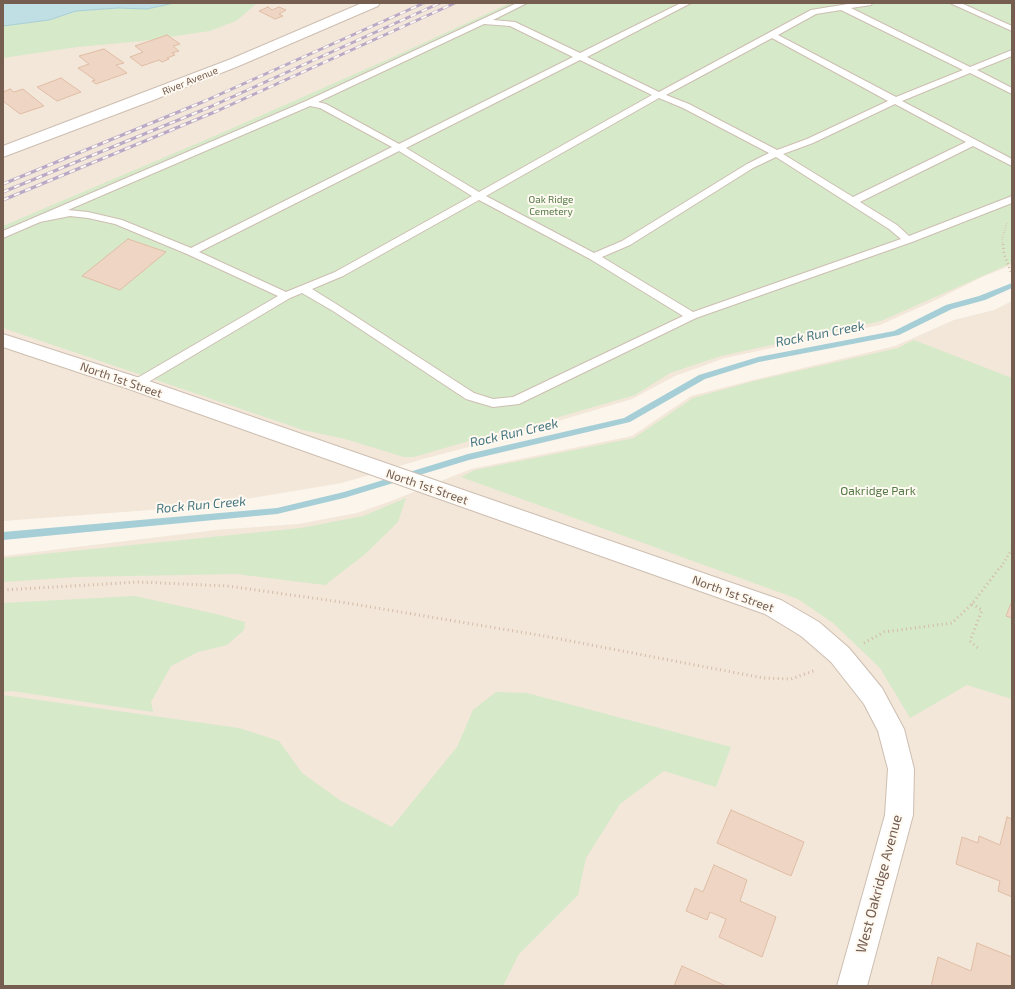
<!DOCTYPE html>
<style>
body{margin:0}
#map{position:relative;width:1015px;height:989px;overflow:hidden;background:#fbf5eb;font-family:"Exo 2",sans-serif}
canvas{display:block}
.frame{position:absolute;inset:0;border:4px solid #755d4f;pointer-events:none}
</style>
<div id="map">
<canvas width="1015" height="989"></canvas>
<div class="frame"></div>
</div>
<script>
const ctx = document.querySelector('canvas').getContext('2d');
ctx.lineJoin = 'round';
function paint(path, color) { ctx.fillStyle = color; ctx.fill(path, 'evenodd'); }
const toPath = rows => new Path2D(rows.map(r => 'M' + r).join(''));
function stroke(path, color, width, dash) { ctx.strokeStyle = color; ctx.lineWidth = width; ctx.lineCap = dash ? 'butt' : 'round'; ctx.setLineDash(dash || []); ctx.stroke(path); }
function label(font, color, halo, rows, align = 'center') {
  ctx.font = font + ' "Exo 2",sans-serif'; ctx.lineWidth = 4; ctx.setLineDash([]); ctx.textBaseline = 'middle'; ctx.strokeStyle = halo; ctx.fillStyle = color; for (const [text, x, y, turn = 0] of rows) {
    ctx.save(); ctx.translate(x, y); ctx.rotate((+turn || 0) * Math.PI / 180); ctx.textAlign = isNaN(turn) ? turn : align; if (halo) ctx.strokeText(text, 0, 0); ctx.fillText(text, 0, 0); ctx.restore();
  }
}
paint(toPath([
 [179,3,1012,3,1012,265,982,277,938,299,880,325,725,358,675,376,632,399,484,443,423,459,342,483,204,506,3,521,3,27],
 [1012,301,1012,986,3,986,3,556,216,530,298,524,357,513,391,501,471,469,632,436,691,396,753,380,895,346,954,320,994,310]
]), '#f3e7d9');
paint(toPath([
 [174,3,257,3,236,21,210,31,143,41,77,47,3,58,3,26,49,20,76,11,118,8,147,9],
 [510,3,1012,3,1012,263,881,321,721,356,670,373,635,395,514,430,503,431,414,457,404,457,345,439,303,430,3,328,3,226,217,135,391,58],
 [914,340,1012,378,1012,699,967,685,910,718,880,668,833,623,798,599,461,477,475,470,634,438,693,398,754,381,898,348],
 [406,498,398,522,364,555,325,585,236,574,77,577,3,582,3,558,301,528,363,516],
 [135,596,216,614,245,622,244,630,227,645,198,652,171,666,151,702,153,712,12,691,3,692,3,603],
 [496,692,527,693,731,747,716,787,664,771,620,804,586,858,578,895,519,954,503,986,3,986,3,695,239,728,279,741,302,773,341,801,392,827,457,747,473,710]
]), '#d6e9c9');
const water = toPath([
 [3,3,174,3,147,9,118,8,76,11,49,20,3,26,3,3]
]);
paint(water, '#c0dfe4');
stroke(water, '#a6ced6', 1);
paint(toPath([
 [1012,283,1012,288,985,300,952,309,899,335,759,362,705,379,630,422,469,460,344,498,277,514,3,540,3,532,277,508,344,492,468,454,624,418,699,375,758,357,894,331,946,305,979,296,1012,283]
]), '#a6ced6');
const building = toPath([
 [268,7,272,10,279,7,286,10,279,14,283,16,275,19,259,11,268,7],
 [167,35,180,44,173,46,179,51,172,53,175,55,167,58,169,59,162,62,159,60,142,66,130,57,143,52,135,46,167,35],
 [104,49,124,63,116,65,127,73,96,84,92,81,95,80,78,68,89,64,79,56,104,49],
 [61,78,81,92,57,101,37,87,61,78],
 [10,89,14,92,23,89,44,106,20,114,3,101,3,92,10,89],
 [128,239,166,252,120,290,82,276,128,239],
 [1012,601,1012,618,1006,616,1012,601],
 [731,810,804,842,791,876,717,843,731,810],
 [1007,817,1012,819,1012,897,998,891,1000,881,956,864,962,837,978,843,979,836,1000,845,1007,817],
 [714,865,747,880,740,901,776,917,762,957,719,937,726,919,710,912,707,920,686,911,695,888,703,892,714,865],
 [977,943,1012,957,1012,986,931,986,938,957,971,971,977,943],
 [682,966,726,986,674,986,682,966]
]);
paint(building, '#efd6c4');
stroke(building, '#e1bda5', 1);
const service = toPath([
 [517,3,527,3,493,20,515,22,580,53,681,3,691,3,587,57,659,92,811,10,854,3,872,3,871,5,851,8,970,67,1012,50,1012,56,977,70,1012,88,1012,94,970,73,902,101,1012,159,1012,166,973,146,860,202,897,225,909,236,1012,196,1012,203,912,242,696,318,519,404,493,407,466,399,333,311,302,293,290,298,140,387,132,387,130,384,132,381,278,296,187,254,115,224,88,218,70,216,40,222,3,238,3,231,306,101,517,3],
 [841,10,963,70,896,97,778,35,816,14,841,10],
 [484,24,510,26,573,57,399,144,326,104,318,102,484,24],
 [772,38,888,101,807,139,777,150,689,104,666,95,772,38],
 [580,60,652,95,479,192,406,148,580,60],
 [659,98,683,108,769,153,747,164,622,241,594,253,486,196,659,98],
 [895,104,966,142,853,197,783,154,813,143,895,104],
 [310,106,320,108,392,147,191,248,122,220,88,212,68,210,310,106],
 [399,151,472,196,335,272,286,292,199,252,399,151],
 [776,157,889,229,901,239,693,312,602,257,630,245,753,168,776,157],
 [479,200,590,259,683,316,513,397,493,399,474,393,341,307,312,289,343,276,479,200],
 [950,3,961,3,1012,26,1012,31,950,3]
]);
const minor = toPath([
 [362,3,380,3,378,6,241,65,151,101,3,157,3,146,231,59,362,3],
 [3,334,143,379,781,600,819,622,849,648,882,688,904,729,914,769,913,815,867,986,837,986,885,815,888,769,878,731,864,704,831,662,801,636,765,614,129,389,3,347,3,334]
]);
stroke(service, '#cdbeb1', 2);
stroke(minor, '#cdbeb1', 2);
stroke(toPath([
 [1003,245,1002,239,1007,223]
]), '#d5b9a6', 2, [0.5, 2]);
stroke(toPath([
 [1003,244,1004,254,1012,275],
 [1001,567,1012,549]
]), '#d5b9a6', 2.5, [1, 3]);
stroke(toPath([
 [3,590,139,582,227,586,341,602,544,636,763,678,791,679,816,670],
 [972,604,982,610,970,641,979,649],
 [864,643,884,632,952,623,972,604,1001,566]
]), '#d5b9a6', 3, [1, 3.5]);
paint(service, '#fff');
paint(minor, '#fff');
const rail = toPath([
 [3,184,205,101,424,3],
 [3,192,210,107,440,3],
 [3,200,217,111,455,3]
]);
stroke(rail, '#b9a8c6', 3);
stroke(rail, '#fef9f1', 2, [6]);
label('10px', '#755d4f', '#fef9f1', [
 ["River Avenue",190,81,-22]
]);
label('10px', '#557a47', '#fef9f1', [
 ["Oak Ridge",551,200],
 ["Cemetery",551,212]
]);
label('12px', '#755d4f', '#fef9f1', [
 ["North 1st Street",121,380,19],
 ["North 1st Street",427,487,19],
 ["North 1st Street",733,594,20]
]);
label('12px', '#557a47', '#fef9f1', [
 ["Oakridge Park",878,491]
]);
label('italic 13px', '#467680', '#fef9f1', [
 ["Rock Run Creek",820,334,-11],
 ["Rock Run Creek",514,433,-13],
 ["Rock Run Creek",201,505,-5]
]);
label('14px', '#755d4f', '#fef9f1', [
 ["West Oakridge Avenue",879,884,-75]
]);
</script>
